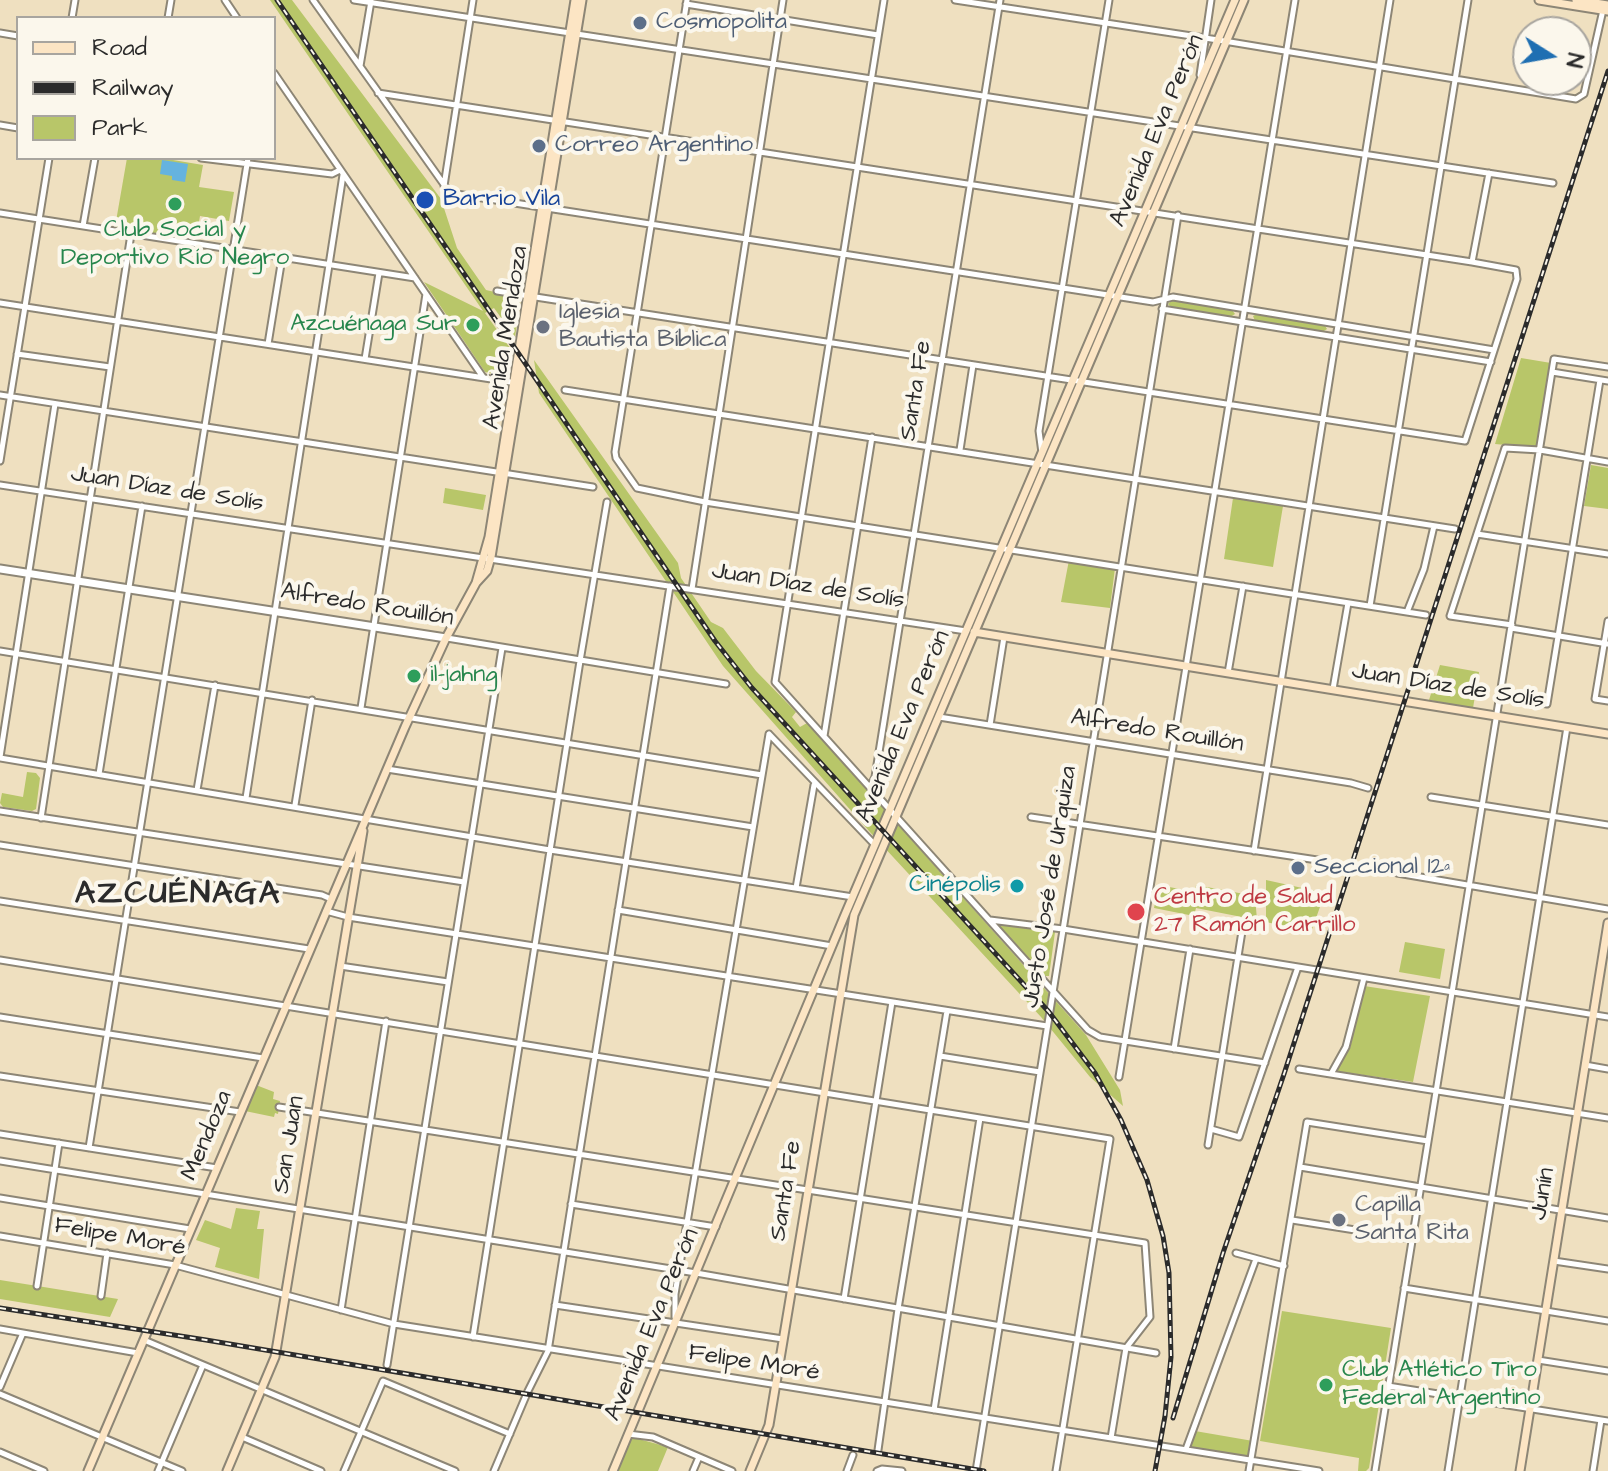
<!DOCTYPE html>
<meta charset="utf-8">
<style>
body{margin:0}
#map{position:relative;width:1608px;height:1471px;overflow:hidden;background:#efe0c0;font-family:"Architects Daughter",sans-serif}
canvas{display:block}
.legend{position:absolute;left:16px;top:16px;width:260px;height:144px;box-sizing:border-box;background:#fbf7ec;border:2px solid #a8a59f;margin:0;padding:10px 14px;list-style:none;font-size:24px;color:#2b2b2b}
.legend li{display:flex;align-items:center;gap:16px;height:40px}
.legend b{width:40px;border:2px solid #a8a59f}
.north{position:absolute;left:1512px;top:16px;width:80px;height:80px;box-sizing:border-box;background:#fbf7ec;border:2px solid #a8a59f;border-radius:50%;rotate:101deg;font-size:22px;font-weight:700;line-height:32px;text-align:center;color:#2b2b2b}
.north::after{content:'';display:block;margin:auto;width:28px;height:36px;background:#1f6fb2;clip-path:polygon(50% 0,100% 100%,50% 72%,0 100%)}
</style>
<div id="map">
<canvas width="1608" height="1471"></canvas>
<ul class="legend">
<li><b style="height:10px;background:#fce5c4"></b>Road</li>
<li><b style="height:10px;background:#2b2b2b"></b>Railway</li>
<li><b style="height:22px;background:#b8c669"></b>Park</li>
</ul>
<div class="north">N</div>
</div>
<script>
const ctx = document.querySelector('canvas').getContext('2d');
ctx.lineJoin = 'round';
function paint(path, color) { ctx.fillStyle = color; ctx.fill(path, 'evenodd'); }
const toPath = rows => new Path2D(rows.map(r => 'M' + r).join(''));
function stroke(path, color, width, dash) { ctx.strokeStyle = color; ctx.lineWidth = width; ctx.lineCap = dash ? 'butt' : 'round'; ctx.setLineDash(dash || []); ctx.stroke(path); }
function label(font, color, halo, rows, align = 'center') {
  ctx.font = font + ' "Architects Daughter",sans-serif'; ctx.lineWidth = 8; ctx.setLineDash([]); ctx.textBaseline = 'middle'; ctx.strokeStyle = halo; ctx.fillStyle = color; for (const [text, x, y, turn = 0] of rows) {
    ctx.save(); ctx.translate(x, y); ctx.rotate((+turn || 0) * Math.PI / 180); ctx.textAlign = isNaN(turn) ? turn : align; if (halo) ctx.strokeText(text, 0, 0); ctx.fillText(text, 0, 0); ctx.restore();
  }
}
paint(toPath([
 [270,0,292,0,441,199,457,248,486,290,521,298,515,337,494,308,485,313,510,348,506,372,502,376,485,372,424,282,483,311],
 [127,158,161,158,203,165,199,187,234,192,229,221,200,216,196,240,115,227],
 [1172,300,1232,310,1235,314,1230,317,1171,307,1168,304],
 [1257,314,1324,324,1327,329,1322,332,1255,321,1253,316],
 [1521,358,1551,363,1538,448,1495,444],
 [534,360,678,563,681,578,711,622,723,628,756,671,796,712,792,717,800,727,807,723,1086,1035,1120,1090,1123,1106,1090,1077,1041,1017,869,831,723,666,539,393],
 [1591,465,1608,468,1608,509,1584,506],
 [445,488,486,495,483,510,443,503],
 [1233,498,1283,506,1273,567,1224,559],
 [1069,560,1115,568,1110,608,1061,602],
 [1440,665,1479,672,1473,708,1429,700],
 [27,772,36,773,40,778,36,809,32,811,3,807,0,803,2,793,23,797],
 [1266,880,1325,893,1311,932,1266,922],
 [1159,885,1195,892,1196,885,1255,896,1257,920,1196,908,1194,916,1154,908],
 [1000,922,1055,932,1049,976,1043,976,998,925],
 [1405,942,1445,949,1440,979,1399,972],
 [1364,986,1430,996,1413,1082,1335,1071,1350,1048],
 [256,1085,274,1092,273,1099,280,1101,278,1114,275,1113,274,1117,245,1111],
 [236,1208,260,1211,257,1229,264,1229,259,1279,215,1267,220,1248,196,1240,205,1220,231,1229],
 [0,1280,118,1299,110,1317,0,1299],
 [1282,1311,1391,1328,1369,1468,1366,1471,1358,1471,1359,1458,1260,1441],
 [1195,1431,1253,1441,1250,1457,1190,1447],
 [635,1438,668,1447,658,1471,617,1471,631,1439]
]), '#b8c669');
paint(toPath([
 [162,160,188,164,185,182,172,180,172,176,160,174]
]), '#65b3df');
const minor = toPath([
 [225,0,237,18],
 [313,0,450,193,1153,302,1173,297,1494,350],
 [354,0,1553,183],
 [687,0,615,452,616,458,637,488,705,502,1426,615],
 [884,0,775,682,1088,1030,1100,1037,1265,1063],
 [955,0,1218,40,1576,99,1584,94,1603,10],
 [686,4,878,35],
 [72,18,75,0],
 [168,18,171,0],
 [0,33,18,36],
 [360,66,371,1],
 [274,73,483,377],
 [1200,75,1211,0],
 [378,93,1472,262,1516,270,1517,279,1465,441,497,291],
 [0,125,18,128],
 [201,158,332,174,340,170],
 [444,186,473,0],
 [0,213,415,278],
 [83,226,95,158],
 [1472,262,1489,173],
 [0,303,517,383],
 [1162,309,1491,362],
 [268,344,282,258],
 [17,354,110,367],
 [365,359,379,273],
 [1552,372,1608,381],
 [565,390,1455,529],
 [0,395,593,487],
 [960,450,973,365],
 [1042,453,1039,431,1109,0],
 [0,461,49,158],
 [0,485,966,631],
 [1477,534,1608,554],
 [692,589,783,0],
 [1370,606,1468,0],
 [1407,612,1424,569,1434,526],
 [1608,621,1595,699,1608,701],
 [1512,625,1450,616,1505,448,1540,450,1608,462],
 [1511,628,1608,644],
 [447,638,726,684],
 [0,651,762,775],
 [1228,673,1243,586],
 [1333,689,1348,603],
 [1501,697,1547,704,1600,380],
 [361,708,426,294],
 [939,717,1351,783,1368,788],
 [990,725,1004,637],
 [769,734,875,845],
 [824,736,872,437],
 [0,757,55,404],
 [0,758,550,850,853,897],
 [387,769,753,827],
 [99,774,142,506],
 [870,787,875,777,1000,0],
 [197,790,215,685],
 [1431,797,1608,825],
 [246,798,343,175],
 [295,805,312,700],
 [0,811,464,882],
 [1031,817,1324,861],
 [41,818,131,234],
 [0,845,322,895,331,899],
 [1254,851,1390,0],
 [1397,873,1608,909],
 [796,888,814,785],
 [0,901,309,949],
 [618,910,832,946],
 [326,911,348,917,1047,1026],
 [990,920,1063,929,1608,1017],
 [0,960,1110,1139,1056,1471],
 [340,966,448,982],
 [0,1017,263,1058],
 [1174,1049,1190,949],
 [940,1056,1040,1072],
 [1585,1065,1608,1069],
 [1299,1069,1608,1118],
 [1331,1074,1346,1047,1364,978],
 [0,1076,240,1112],
 [1119,1077,1295,0],
 [279,1107,1145,1243,1150,1317,1126,1348,1111,1438],
 [1211,1129,1239,1137,1298,967],
 [0,1134,217,1168],
 [1208,1145,1243,925],
 [89,1148,248,158],
 [0,1161,696,1273,1156,1353],
 [1300,1167,1608,1218],
 [0,1198,190,1229],
 [571,1204,716,1227],
 [1292,1220,1412,1239],
 [0,1236,175,1265,394,1324,1319,1471],
 [1236,1253,1284,1266],
 [1554,1261,1608,1269],
 [37,1286,59,1143],
 [1404,1288,1608,1321],
 [101,1296,107,1253],
 [844,1299,892,1002],
 [555,1305,783,1339],
 [341,1310,386,1021],
 [675,1317,675,1294,769,734],
 [0,1329,138,1353],
 [473,1337,580,661,607,502],
 [144,1340,455,1471],
 [1538,1360,1608,1371],
 [387,1365,502,648],
 [1388,1386,1608,1421],
 [0,1387,23,1333],
 [0,1394,182,1471],
 [934,1410,980,1118],
 [628,1434,653,1437,732,1471],
 [242,1437,321,1471],
 [1186,1449,1256,1259],
 [878,1450,898,1309,947,1011],
 [0,1452,44,1471],
 [158,1471,203,1365],
 [344,1471,383,1381,510,1434],
 [494,1471,528,1391,548,1351,670,586],
 [693,1471,699,1457],
 [847,1471,853,1455],
 [877,1471,882,1469,902,1471],
 [976,1471,1178,215],
 [1249,1471,1307,1122,1428,1141],
 [1375,1471,1554,359,1608,367],
 [1448,1471,1567,727],
 [1593,1471,1601,1420]
]);
const tertiary = toPath([
 [0,569,446,638]
]);
const secondary = toPath([
 [1539,0,1608,11],
 [1576,0,1608,5],
 [476,583,489,537,575,0],
 [974,632,1608,734],
 [88,1471,405,727,446,638,476,583,487,571,491,557,582,0],
 [227,1471,275,1357,363,831],
 [613,1471,844,917,1235,0],
 [750,1471,769,1425,854,915,1244,0],
 [1520,1471,1608,923]
]);
stroke(minor, '#8d8676', 9);
stroke(tertiary, '#8d8676', 11);
stroke(secondary, '#8d8676', 11);
stroke(minor, '#fff', 5);
stroke(tertiary, '#fff', 7);
stroke(secondary, '#fce5c4', 7);
const rail = toPath([
 [277,0,715,641,752,688,1049,1012,1095,1073,1121,1120,1147,1180,1163,1236,1169,1273,1171,1357,1165,1416,1155,1471],
 [0,1308,206,1340,984,1471],
 [1173,1418,1223,1253,1284,1074,1608,71]
]);
stroke(rail, '#2b2b2b', 5);
stroke(rail, '#fbf7ec', 2, [6]);
for (const [x, y, r, color] of [
 [640,23,8,"#5c6f8a"],
 [539,146,8,"#5c6f8a"],
 [425,200,10,"#1a4fb4"],
 [175,204,8,"#2e9e5b"],
 [473,325,8,"#2e9e5b"],
 [543,327,8,"#6b7280"],
 [414,676,8,"#2e9e5b"],
 [1298,868,8,"#5c6f8a"],
 [1017,886,8,"#0f9aa8"],
 [1136,912,10,"#e0444e"],
 [1339,1220,8,"#6b7280"],
 [1326,1385,8,"#2e9e5b"]
]) { const dot = new Path2D(); dot.arc(x, y, r, 0, 2 * Math.PI); ctx.fillStyle = color; ctx.fill(dot); stroke(dot, '#fbf7ec', 3); }
label('24px', '#4e5e75', '#fbf7ec', [
 ["Cosmopolita",656,23],
 ["Correo Argentino",555,146],
 ["Seccional 12ª",1314,868]
], 'left');
label('24px', '#2b2b2b', '#fbf7ec', [
 ["Avenida Eva Perón",1158,131,-67],
 ["Avenida Mendoza",507,338,-81],
 ["Santa Fe",917,391,-81],
 ["Juan Díaz de Solís",167,490,9],
 ["Juan Díaz de Solís",808,587,9],
 ["Alfredo Rouillón",367,606,9],
 ["Juan Díaz de Solís",1448,687,9],
 ["Avenida Eva Perón",904,727,-67],
 ["Alfredo Rouillón",1157,732,9],
 ["Justo José de Urquiza",1051,887,-81],
 ["Mendoza",208,1136,-67],
 ["San Juan",290,1145,-81],
 ["Santa Fe",787,1191,-81],
 ["Junín",1544,1194,-81],
 ["Felipe Moré",120,1238,10],
 ["Avenida Eva Perón",653,1325,-67],
 ["Felipe Moré",754,1364,9]
]);
label('24px', '#164399', '#fbf7ec', [
 ["Barrio Vila",443,200]
], 'left');
label('24px', '#27864d', '#fbf7ec', [
 ["Club Social y",175,231,"center"],
 ["Deportivo Río Negro",175,259,"center"],
 ["Azcuénaga Sur",457,325,"right"],
 ["il-jahng",430,676],
 ["Club Atlético Tiro",1342,1371],
 ["Federal Argentino",1342,1399]
], 'left');
label('24px', '#5b616d', '#fbf7ec', [
 ["Iglesia",559,313],
 ["Bautista Bíblica",559,341],
 ["Capilla",1355,1206],
 ["Santa Rita",1355,1234]
], 'left');
label('24px', '#0d838f', '#fbf7ec', [
 ["Cinépolis",1001,886]
], 'right');
label('24px', '#be3a42', '#fbf7ec', [
 ["Centro de Salud",1154,898],
 ["27 Ramón Carrillo",1154,926]
], 'left');
ctx.letterSpacing = '2px';
label('bold 32px', '#2b2b2b', '#fbf7ec', [
 ["AZCUÉNAGA",178,895]
]);
ctx.letterSpacing = '0px';
</script>
